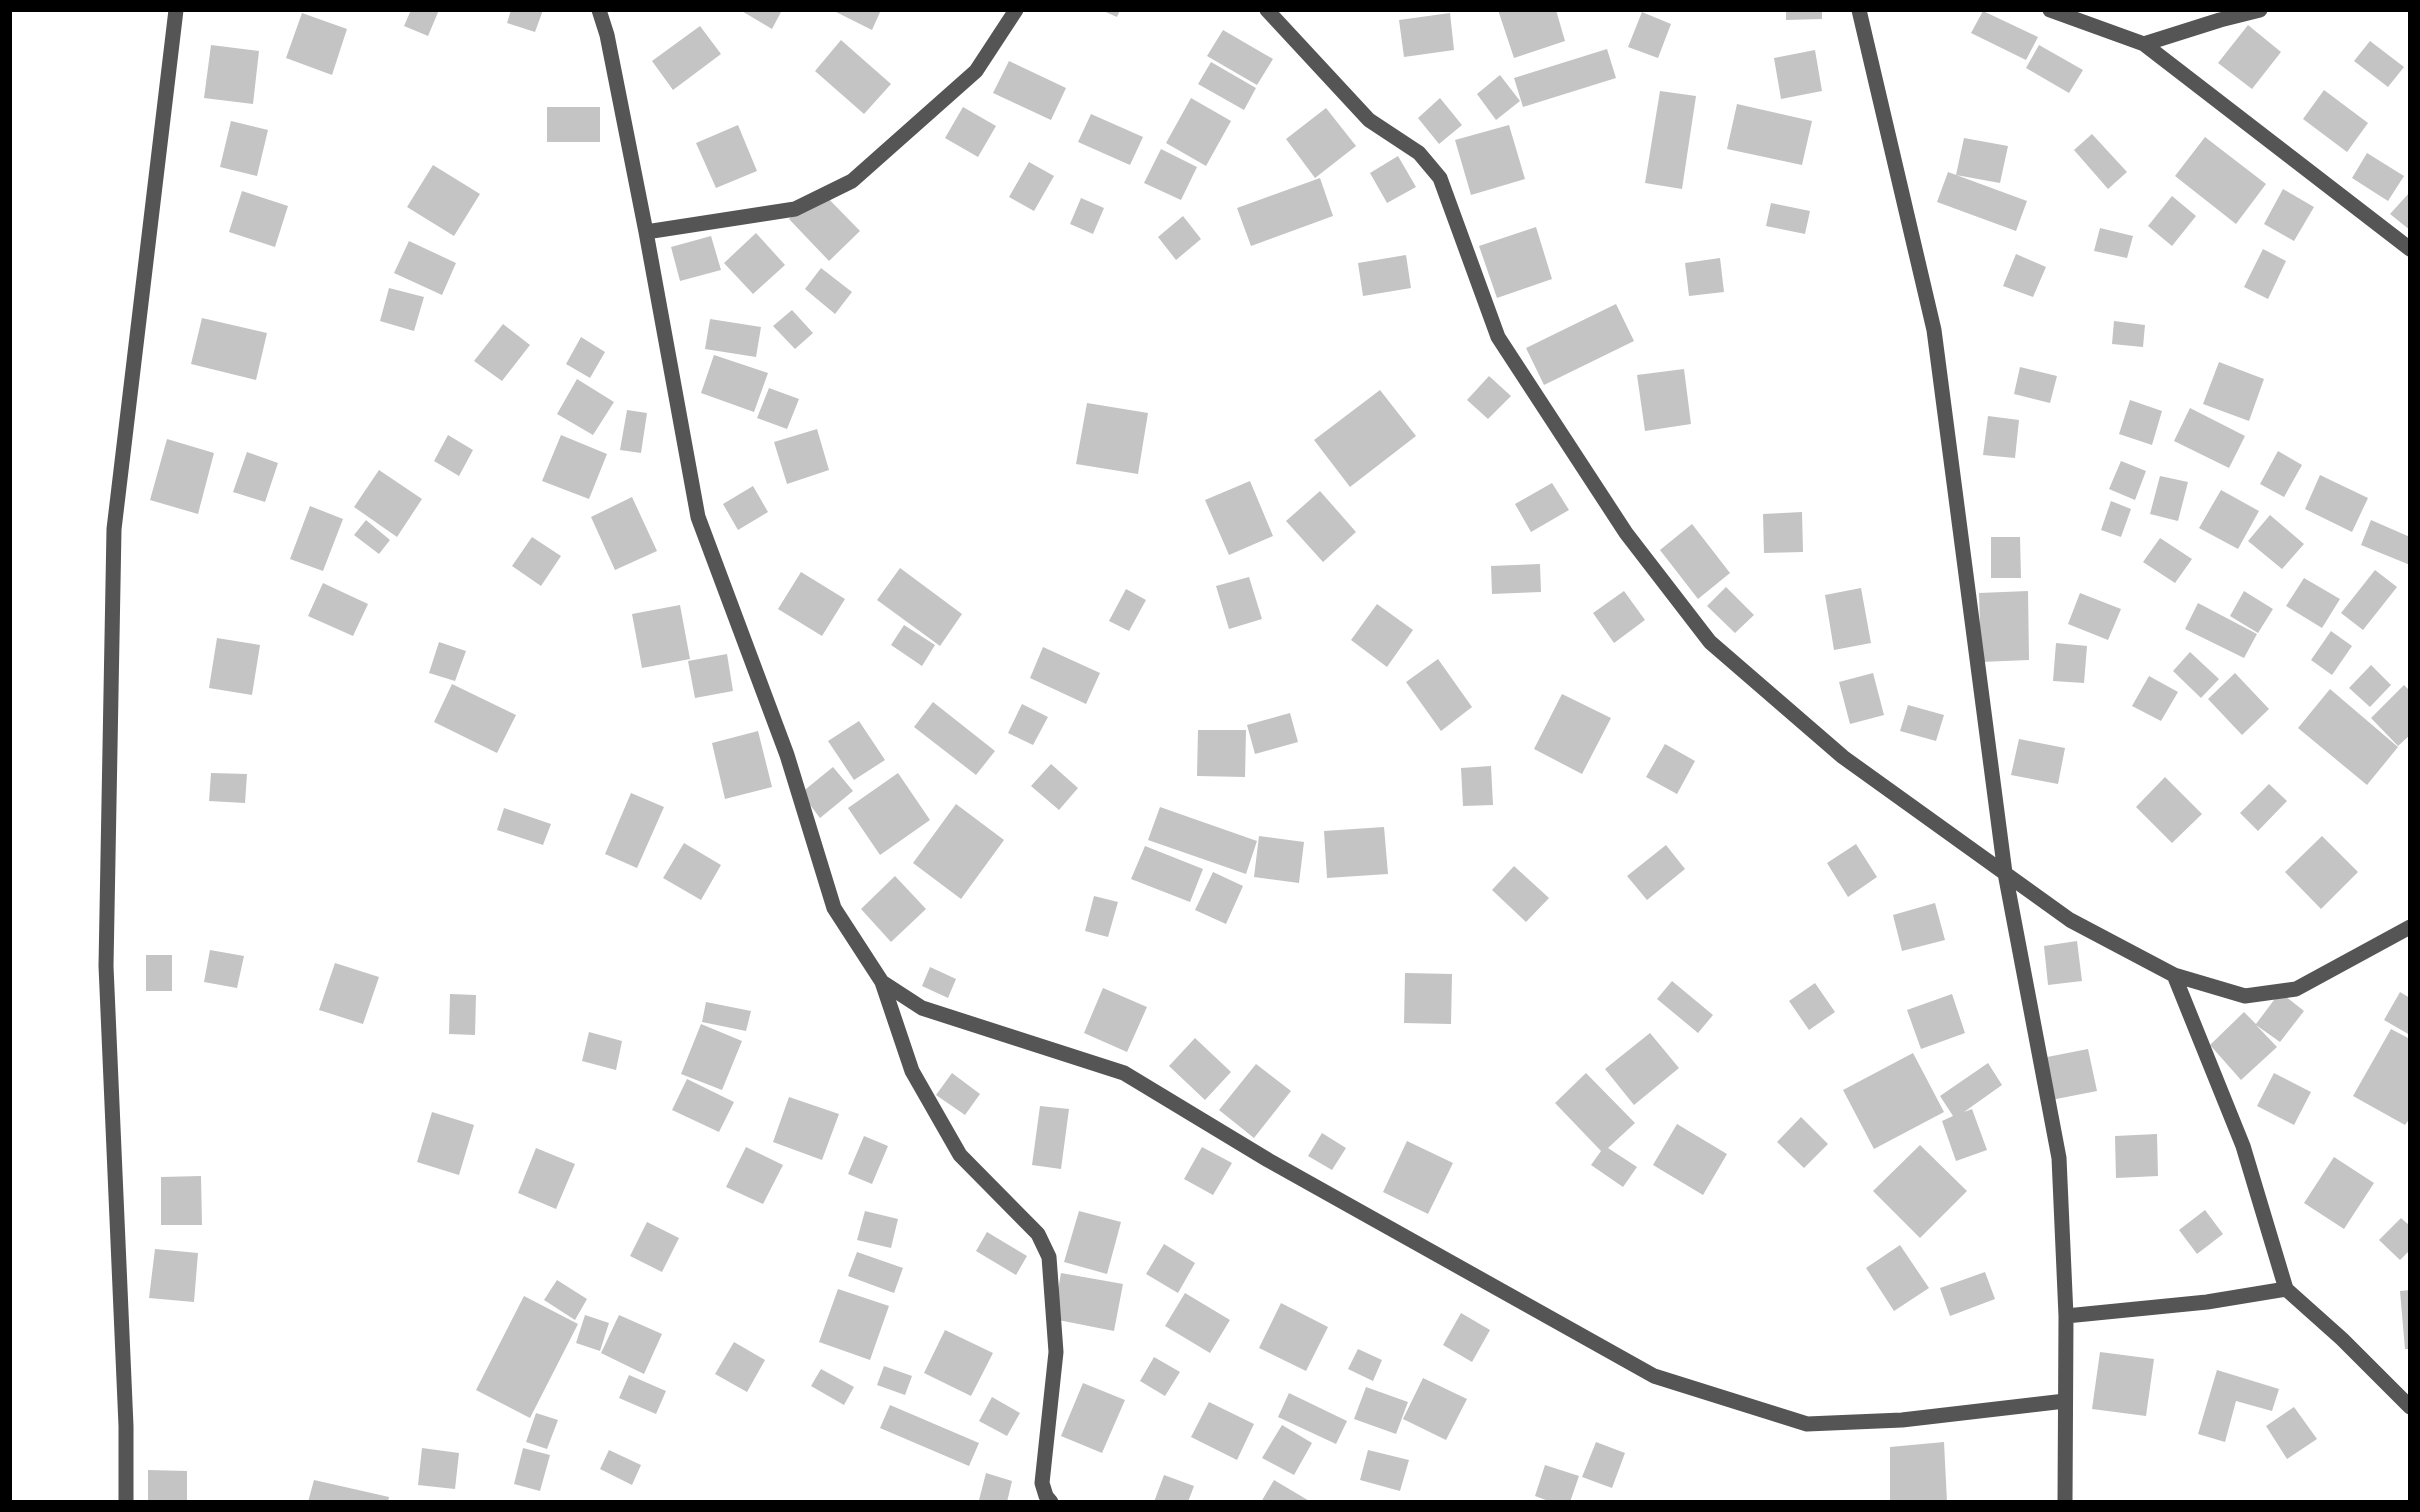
<!DOCTYPE html>
<style>
body{margin:0}
#map{position:relative;width:2420px;height:1512px;overflow:hidden;background:#fff;font-family:"Nunito Sans",sans-serif}
canvas{display:block}
.frame{position:absolute;inset:0;border:12px solid #000;pointer-events:none}
</style>
<div id="map">
<canvas width="2420" height="1512"></canvas>
<div class="frame"></div>
</div>
<script>
const ctx = document.querySelector('canvas').getContext('2d');
ctx.lineJoin = 'round';
function paint(path, color) { ctx.fillStyle = color; ctx.fill(path, 'evenodd'); }
const toPath = rows => new Path2D(rows.map(r => 'M' + r).join(''));
function stroke(path, color, width, dash) { ctx.strokeStyle = color; ctx.lineWidth = width; ctx.lineCap = dash ? 'butt' : 'round'; ctx.setLineDash(dash || []); ctx.stroke(path); }
paint(toPath([
 [411,10,439,10,428,36,404,26],
 [511,10,543,10,535,32,507,23],
 [740,10,782,10,772,29],
 [832,10,881,10,872,30],
 [1101,10,1120,10,1117,17],
 [1498,10,1556,10,1565,41,1514,58],
 [1786,10,1822,10,1822,19,1786,20],
 [1983,11,2038,37,2026,60,1971,33],
 [1642,12,1671,24,1658,58,1628,47],
 [302,13,347,29,332,75,286,58],
 [1450,13,1454,50,1404,57,1399,20],
 [2248,25,2281,52,2252,89,2218,63],
 [700,26,721,54,673,90,652,61],
 [1223,30,1273,59,1257,85,1207,56],
 [841,40,891,84,864,114,815,71],
 [2370,41,2404,67,2388,87,2354,61],
 [211,45,259,51,253,104,204,98],
 [2039,45,2083,70,2069,93,2026,68],
 [1607,49,1616,78,1523,107,1514,78],
 [1815,50,1822,91,1781,99,1774,58],
 [1009,61,1066,88,1051,120,993,93],
 [1211,62,1256,88,1244,110,1198,84],
 [1500,75,1520,101,1496,120,1477,94],
 [2324,90,2368,123,2347,152,2303,119],
 [1660,91,1696,96,1682,189,1645,183],
 [1191,98,1231,121,1206,166,1166,143],
 [1440,98,1462,125,1439,144,1418,118],
 [1737,104,1812,121,1802,165,1727,149],
 [547,107,600,107,600,142,547,142],
 [963,107,996,126,978,157,945,138],
 [1326,108,1356,146,1315,178,1286,139],
 [1091,114,1143,137,1130,165,1078,142],
 [231,121,268,130,257,176,220,167],
 [738,125,757,171,716,188,696,143],
 [1509,125,1525,179,1471,195,1455,140],
 [2092,134,2127,172,2108,189,2074,150],
 [2205,137,2266,184,2236,224,2175,176],
 [1964,138,2008,146,2000,183,1956,175],
 [1161,149,1197,167,1181,200,1144,183],
 [2367,153,2404,176,2388,201,2352,178],
 [1398,156,1416,187,1387,203,1370,173],
 [1029,162,1054,176,1034,211,1009,197],
 [433,165,480,194,454,236,407,207],
 [1948,172,2027,201,2016,231,1937,202],
 [1320,178,1333,216,1251,246,1237,208],
 [2283,189,2314,207,2294,241,2264,224],
 [820,190,860,231,829,261,789,219],
 [242,191,288,206,275,247,229,232],
 [2410,192,2410,230,2390,214],
 [2172,196,2196,216,2172,246,2148,226],
 [1081,198,1104,208,1093,234,1070,224],
 [1771,203,1810,211,1805,234,1766,226],
 [1183,216,1201,239,1176,260,1158,237],
 [1536,227,1552,279,1497,298,1479,246],
 [2100,228,2133,236,2127,258,2094,251],
 [756,233,785,265,753,294,724,263],
 [711,236,721,270,680,281,671,247],
 [409,241,456,263,442,295,394,273],
 [2263,249,2286,261,2268,299,2244,287],
 [2016,254,2046,267,2033,297,2003,286],
 [1406,255,1411,288,1363,296,1358,263],
 [1720,258,1724,292,1689,296,1685,263],
 [821,268,852,292,835,314,805,289],
 [389,288,424,297,414,331,380,321],
 [1616,304,1634,341,1544,385,1526,348],
 [792,310,813,333,795,349,773,326],
 [202,318,267,333,256,380,191,364],
 [710,319,761,327,756,357,705,349],
 [2114,321,2145,325,2143,347,2112,344],
 [503,324,530,345,502,381,474,361],
 [581,337,605,352,590,378,566,364],
 [714,355,768,373,754,412,701,393],
 [2219,362,2264,379,2249,421,2203,404],
 [2020,367,2057,376,2050,403,2014,394],
 [1684,369,1691,424,1645,431,1637,375],
 [1489,376,1511,396,1488,419,1467,400],
 [577,379,614,402,593,435,557,414],
 [769,388,799,399,787,429,757,418],
 [1380,390,1416,436,1350,487,1314,440],
 [2130,400,2162,411,2152,445,2119,434],
 [1087,403,1148,413,1138,474,1076,464],
 [2190,408,2245,436,2229,468,2174,441],
 [627,410,647,413,641,453,620,450],
 [1988,416,2019,420,2015,458,1983,455],
 [817,429,829,470,787,484,774,442],
 [448,435,473,450,459,476,434,461],
 [561,435,607,454,589,499,542,481],
 [167,439,214,453,198,514,150,500],
 [2278,451,2302,465,2284,497,2260,484],
 [247,452,278,463,265,502,233,492],
 [2121,461,2146,471,2135,500,2109,489],
 [379,470,422,499,397,537,354,507],
 [2320,475,2368,498,2352,532,2305,509],
 [2160,476,2188,482,2178,521,2150,514],
 [1250,481,1273,536,1229,555,1205,500],
 [1552,483,1569,510,1531,532,1515,504],
 [753,486,768,512,738,530,723,504],
 [2221,490,2259,511,2238,549,2199,528],
 [1320,491,1356,532,1323,562,1286,521],
 [632,497,657,551,615,570,591,517],
 [2111,501,2131,509,2121,537,2101,530],
 [310,506,343,519,323,571,290,559],
 [1802,512,1803,552,1764,553,1763,514],
 [2270,515,2304,544,2282,569,2248,541],
 [366,520,390,540,379,554,354,535],
 [2371,520,2410,537,2410,565,2361,545],
 [1692,524,1730,573,1698,599,1660,550],
 [532,537,561,556,541,586,512,566],
 [1991,537,2020,537,2021,578,1991,578],
 [2160,538,2192,559,2175,583,2143,562],
 [1540,564,1541,592,1492,594,1491,566],
 [900,568,962,614,940,646,877,600],
 [2375,570,2397,587,2363,630,2341,613],
 [801,572,845,599,822,636,778,609],
 [1249,577,1262,619,1229,629,1216,586],
 [2304,578,2340,599,2322,628,2286,606],
 [323,583,368,604,353,636,308,616],
 [1726,587,1754,615,1735,633,1707,606],
 [1861,588,1871,643,1834,650,1825,595],
 [1126,589,1146,600,1129,631,1109,621],
 [1624,591,1645,620,1614,643,1593,613],
 [2028,591,2029,660,1981,662,1979,593],
 [2244,591,2273,609,2258,633,2230,616],
 [2080,593,2121,609,2108,640,2068,624],
 [2198,603,2257,634,2244,658,2185,629],
 [1377,604,1413,630,1387,667,1351,640],
 [680,605,690,659,642,668,632,614],
 [904,625,935,645,922,666,891,645],
 [2331,631,2352,646,2332,675,2311,660],
 [217,638,260,645,252,695,209,688],
 [439,642,466,651,455,681,429,673],
 [2056,643,2087,646,2084,683,2053,681],
 [1043,647,1100,673,1086,704,1030,678],
 [2190,652,2219,679,2201,698,2173,671],
 [727,654,733,691,695,698,688,661],
 [1438,659,1472,707,1441,731,1406,682],
 [2371,665,2391,685,2370,707,2349,688],
 [1873,673,1884,715,1850,724,1839,682],
 [2235,673,2269,709,2242,735,2208,699],
 [2149,676,2178,692,2161,721,2132,706],
 [452,684,516,715,497,753,434,722],
 [2404,685,2410,691,2410,735,2398,746,2371,718],
 [2330,689,2398,747,2367,785,2298,728],
 [1562,694,1611,718,1582,774,1534,749],
 [933,702,995,751,976,775,914,727],
 [1022,704,1048,717,1033,745,1008,733],
 [1908,705,1944,715,1936,741,1900,731],
 [1290,713,1298,742,1255,754,1247,725],
 [859,721,885,760,854,780,828,741],
 [1198,730,1246,730,1245,777,1197,776],
 [758,731,772,787,725,799,712,743],
 [2019,739,2065,748,2058,784,2011,775],
 [1665,744,1695,761,1677,794,1646,777],
 [1051,764,1078,788,1059,810,1031,786],
 [1491,766,1493,805,1463,806,1461,768],
 [833,767,853,791,820,818,801,793],
 [211,773,247,774,245,803,209,801],
 [898,773,930,820,880,855,848,808],
 [2165,777,2202,814,2172,843,2136,807],
 [2269,784,2287,801,2258,831,2240,813],
 [631,793,664,807,637,868,605,854],
 [956,804,1004,840,961,899,913,863],
 [1160,807,1257,841,1246,874,1148,840],
 [504,808,551,824,543,845,497,830],
 [1384,827,1388,874,1327,878,1324,831],
 [1259,836,1304,842,1299,883,1254,877],
 [2322,836,2358,872,2321,909,2285,872],
 [684,843,721,865,701,900,663,878],
 [1856,844,1877,877,1848,897,1827,863],
 [1666,845,1685,869,1647,900,1627,876],
 [1145,846,1203,869,1190,902,1131,879],
 [1514,866,1549,898,1526,922,1492,890],
 [1213,872,1243,886,1226,924,1195,910],
 [895,876,926,909,891,942,861,909],
 [1094,896,1118,902,1108,937,1085,931],
 [1935,903,1945,940,1902,951,1893,915],
 [2077,941,2082,981,2048,985,2044,946],
 [210,950,244,956,237,988,204,982],
 [146,955,172,955,172,991,146,991],
 [335,963,379,977,363,1024,319,1010],
 [930,967,956,979,948,998,922,986],
 [1405,973,1452,974,1451,1024,1404,1023],
 [1672,981,1713,1015,1698,1033,1657,999],
 [1815,983,1835,1012,1809,1030,1789,1001],
 [1103,988,1147,1007,1127,1052,1084,1033],
 [2280,992,2304,1011,2280,1042,2256,1025,2277,1047,2241,1080,2210,1045,2244,1012,2256,1024],
 [2400,992,2410,998,2410,1035,2384,1020],
 [450,994,476,995,475,1035,449,1034],
 [1952,994,1965,1033,1921,1049,1907,1010],
 [706,1002,751,1011,746,1031,702,1022],
 [701,1024,742,1041,722,1090,681,1074],
 [2391,1029,2410,1039,2410,1118,2405,1125,2353,1096],
 [589,1032,622,1041,616,1070,582,1061],
 [1650,1033,1679,1068,1634,1105,1605,1069],
 [1195,1038,1231,1072,1205,1100,1169,1066],
 [2088,1049,2097,1091,2051,1100,2042,1058],
 [1913,1053,1944,1112,1874,1149,1843,1090],
 [1988,1063,2002,1085,1964,1112,1972,1109,1987,1150,1956,1161,1942,1121,1953,1116,1940,1096],
 [1256,1064,1291,1091,1254,1138,1219,1110],
 [952,1073,980,1094,965,1115,936,1095],
 [1586,1073,1635,1123,1608,1148,1637,1167,1623,1187,1591,1165,1601,1151,1555,1103],
 [2274,1073,2311,1092,2294,1125,2257,1106],
 [687,1079,734,1102,719,1132,672,1110],
 [789,1097,839,1114,822,1160,773,1142],
 [1040,1106,1069,1109,1061,1169,1032,1165],
 [432,1112,474,1125,459,1175,417,1162],
 [1801,1117,1828,1144,1804,1168,1777,1142],
 [1677,1124,1727,1154,1703,1195,1653,1165],
 [1322,1133,1346,1148,1332,1170,1308,1156],
 [2157,1134,2158,1176,2116,1178,2115,1136],
 [864,1136,888,1146,872,1184,848,1174],
 [1407,1141,1453,1163,1428,1214,1383,1192],
 [1920,1145,1967,1191,1920,1238,1873,1191],
 [746,1147,783,1165,763,1204,726,1187],
 [1202,1147,1232,1163,1213,1195,1184,1179],
 [536,1148,575,1164,556,1209,518,1193],
 [2334,1157,2374,1183,2344,1229,2304,1203],
 [201,1176,202,1225,161,1225,161,1177],
 [2205,1210,2223,1234,2197,1254,2179,1230],
 [865,1211,898,1219,891,1248,857,1240],
 [1079,1211,1121,1222,1107,1274,1064,1262],
 [2401,1218,2410,1226,2410,1250,2400,1260,2379,1240],
 [647,1222,679,1238,662,1272,630,1256],
 [987,1232,1027,1256,1016,1275,976,1251],
 [1164,1244,1195,1263,1178,1293,1146,1274],
 [1900,1245,1929,1288,1894,1311,1866,1268],
 [155,1249,198,1253,194,1302,149,1298],
 [857,1252,903,1268,894,1293,848,1276],
 [1985,1272,1995,1299,1950,1316,1940,1288],
 [1061,1273,1123,1284,1114,1331,1053,1319],
 [557,1280,587,1299,575,1320,544,1300],
 [838,1289,889,1306,870,1360,819,1342],
 [2410,1290,2410,1349,2405,1349,2400,1291],
 [1185,1293,1230,1320,1210,1353,1165,1326],
 [524,1296,578,1324,530,1418,476,1390],
 [1281,1303,1328,1327,1306,1371,1259,1348],
 [1461,1313,1490,1330,1472,1362,1443,1345],
 [585,1315,609,1323,600,1351,576,1343],
 [619,1315,662,1334,644,1374,601,1353],
 [945,1330,993,1353,971,1396,924,1373],
 [734,1342,765,1360,747,1392,715,1374],
 [1358,1349,1382,1360,1373,1381,1348,1369],
 [2100,1352,2154,1359,2146,1416,2092,1409],
 [1154,1357,1180,1372,1165,1396,1140,1381],
 [884,1366,912,1376,905,1395,877,1385],
 [821,1369,854,1387,844,1405,811,1386],
 [2217,1370,2279,1389,2272,1411,2236,1401,2225,1442,2198,1434],
 [629,1375,666,1391,656,1414,619,1398],
 [1423,1378,1467,1399,1446,1440,1403,1419],
 [1083,1383,1125,1400,1102,1453,1061,1436],
 [1366,1387,1408,1402,1396,1434,1354,1419],
 [1289,1393,1347,1421,1336,1444,1278,1417],
 [992,1397,1020,1413,1007,1436,979,1421],
 [1209,1402,1254,1424,1237,1460,1191,1437],
 [890,1405,979,1443,969,1466,880,1428],
 [2294,1407,2317,1439,2287,1459,2266,1426],
 [536,1413,558,1420,547,1449,526,1442],
 [1282,1425,1312,1443,1294,1475,1262,1458],
 [1596,1442,1625,1453,1612,1488,1582,1477],
 [1944,1442,1947,1502,1890,1502,1890,1447],
 [422,1448,459,1453,455,1489,418,1485],
 [523,1448,550,1455,540,1491,514,1484],
 [609,1450,641,1465,632,1485,600,1469],
 [1368,1450,1409,1460,1400,1491,1360,1480],
 [1545,1465,1579,1476,1570,1502,1551,1502,1535,1496],
 [148,1470,187,1471,187,1502,148,1502],
 [986,1473,1012,1481,1007,1502,979,1500],
 [1164,1475,1194,1486,1188,1502,1154,1502],
 [314,1480,389,1497,388,1502,308,1502],
 [1274,1480,1311,1502,1261,1502]
]), '#c4c4c4');
stroke(toPath([
 [599,10,607,35,646,232,698,517,787,755,834,908,882,982,922,1008,1124,1073,1268,1160,1654,1376,1807,1424,1902,1420,2065,1401],
 [1267,10,1369,120,1419,153,1440,178,1498,337,1626,533,1710,642,1843,757,2070,920,2174,975,2245,996,2296,989,2410,927],
 [1859,10,1934,330,2005,873,2059,1158,2066,1316,2065,1502],
 [2050,10,2144,44,2410,249],
 [2144,44,2220,20,2260,10],
 [646,232,795,209,852,181,976,71,1016,10],
 [2174,975,2243,1146,2286,1289],
 [882,982,912,1071,960,1155,1038,1234,1049,1257,1056,1352,1042,1483,1046,1496,1051,1502],
 [2066,1316,2207,1302,2286,1289,2342,1339,2410,1407],
 [126,1502,126,1426,106,966,114,529,176,10]
]), '#555', 15);
</script>
